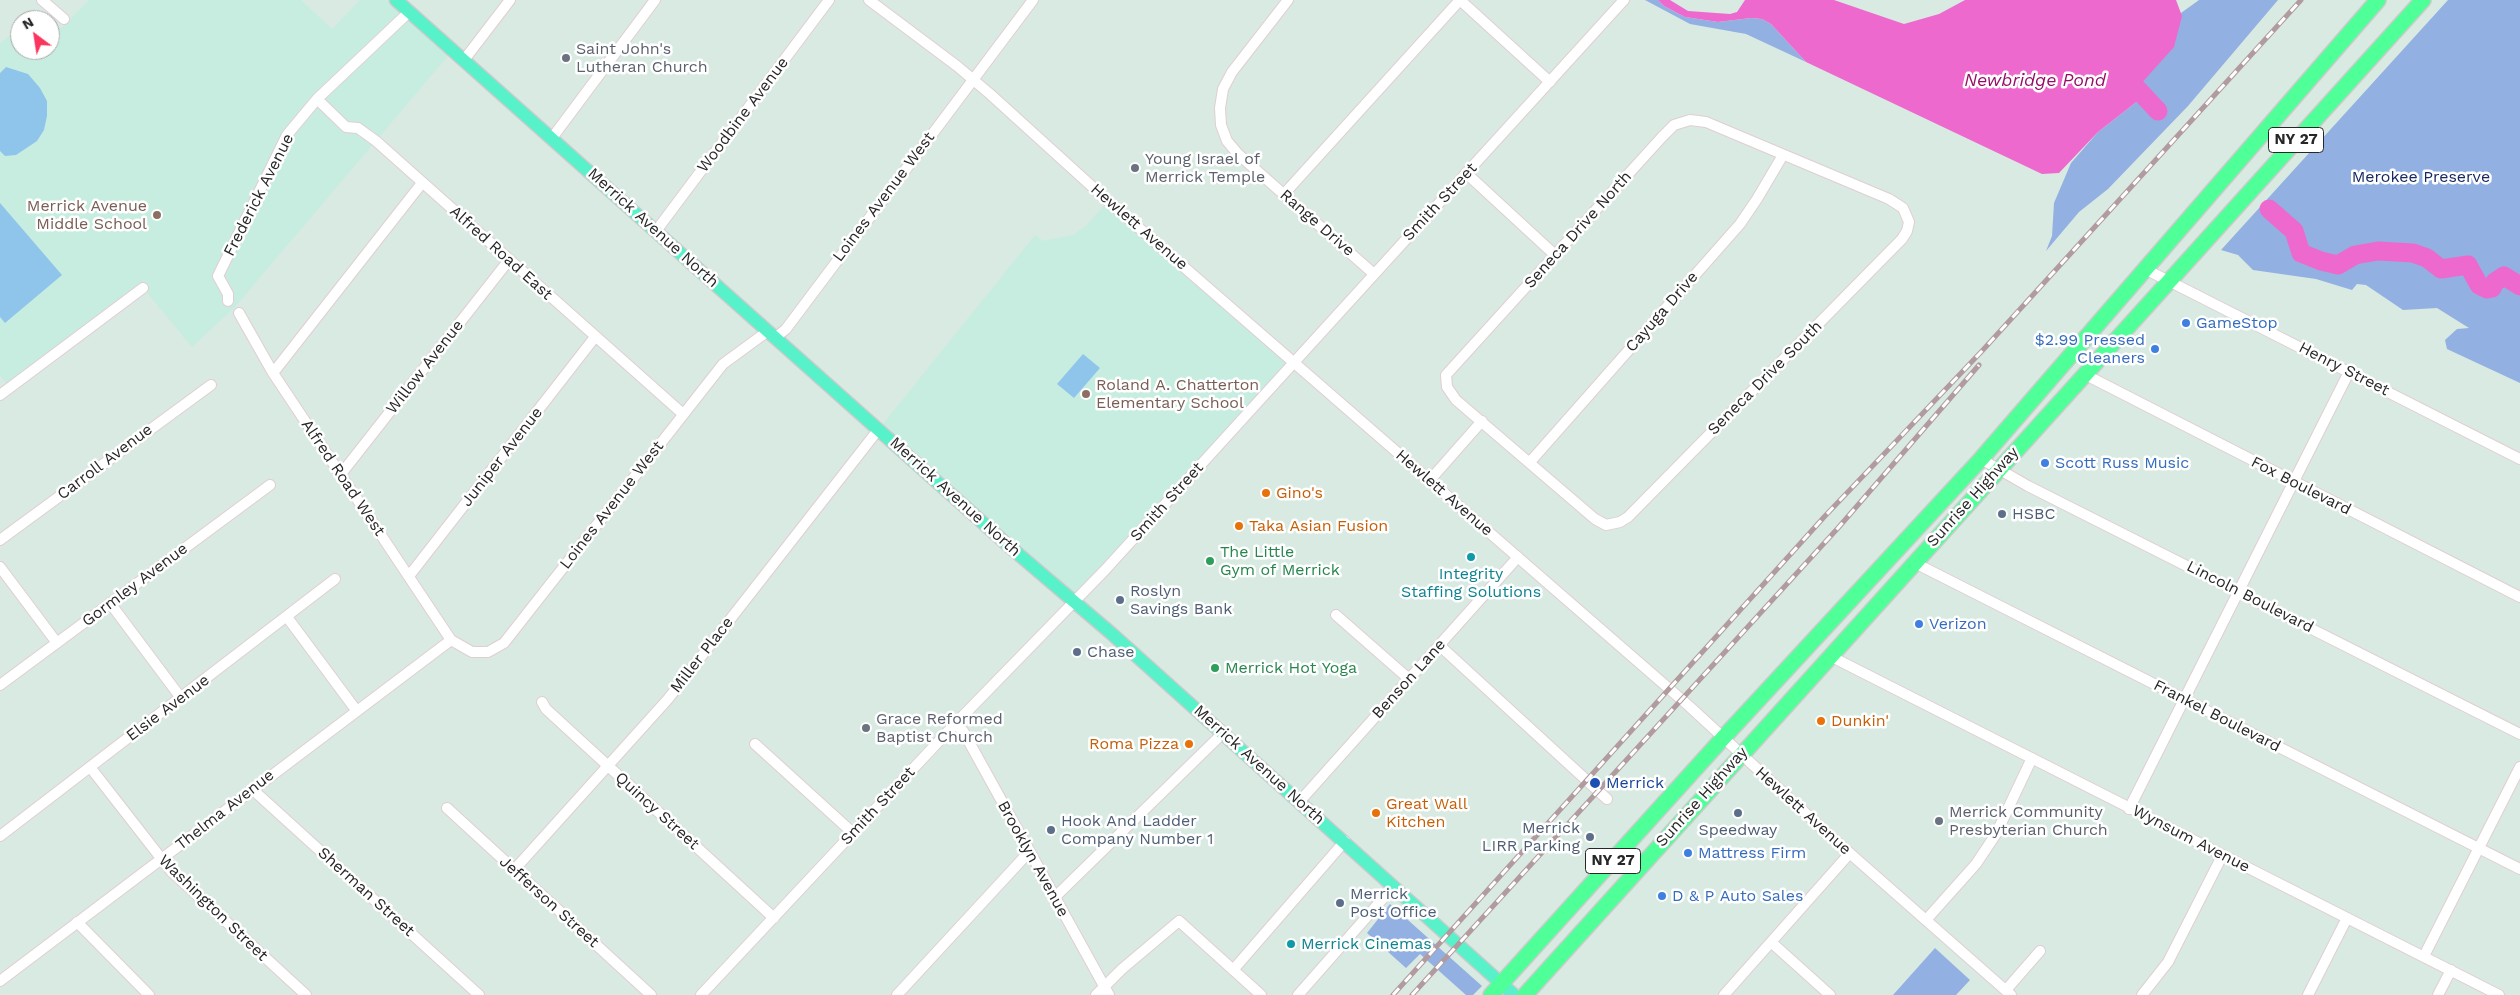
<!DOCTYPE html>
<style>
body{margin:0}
#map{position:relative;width:2520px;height:995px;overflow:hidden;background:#d8eae2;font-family:"Work Sans",sans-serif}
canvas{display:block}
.north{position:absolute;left:10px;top:10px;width:50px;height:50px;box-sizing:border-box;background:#fff;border:1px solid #a9a9a9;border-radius:50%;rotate:329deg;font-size:14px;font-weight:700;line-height:20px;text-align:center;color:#272727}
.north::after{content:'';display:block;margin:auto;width:18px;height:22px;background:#fa355e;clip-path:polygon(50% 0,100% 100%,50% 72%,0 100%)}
</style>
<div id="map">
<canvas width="2520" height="995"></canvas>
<div class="north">N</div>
</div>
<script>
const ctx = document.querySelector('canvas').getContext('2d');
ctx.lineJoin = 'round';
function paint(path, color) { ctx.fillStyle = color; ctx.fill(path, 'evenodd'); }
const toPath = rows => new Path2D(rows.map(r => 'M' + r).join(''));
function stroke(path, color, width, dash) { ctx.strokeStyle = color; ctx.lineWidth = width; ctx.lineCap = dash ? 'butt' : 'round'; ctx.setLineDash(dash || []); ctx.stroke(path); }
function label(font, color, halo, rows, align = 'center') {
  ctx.font = font + ' "Work Sans",sans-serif'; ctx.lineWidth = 5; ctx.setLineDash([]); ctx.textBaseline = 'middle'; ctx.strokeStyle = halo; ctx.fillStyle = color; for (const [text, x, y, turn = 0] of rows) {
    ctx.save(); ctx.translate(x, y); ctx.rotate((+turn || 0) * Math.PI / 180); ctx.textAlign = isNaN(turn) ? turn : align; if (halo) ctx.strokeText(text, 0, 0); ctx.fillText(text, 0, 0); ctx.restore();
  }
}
paint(toPath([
 [89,0,301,0,332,29,360,0,396,0,453,50,234,308,192,347,143,288,10,388,0,375,0,43,11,35,20,46,20,50,24,50,31,58,39,50,50,50,50,39],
 [1108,201,1293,363,1074,601,878,430,1035,235,1043,241,1073,235,1086,226]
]), '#c7ede0');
paint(toPath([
 [1645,0,1658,0,1664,6,1685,17,1718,22,1751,18,1762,19,1771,24,1806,62,1746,34,1690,24],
 [2199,0,2278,0,2188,106,2108,189,2079,212,2046,251,2052,236,2054,203,2071,163,2098,132,2144,96,2138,88,2181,16,2181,13],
 [2448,0,2520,0,2520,383,2447,349,2445,340,2457,329,2469,328,2437,308,2403,310,2366,285,2357,284,2352,290,2316,279,2253,270,2238,255,2221,250],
 [1390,904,1482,986,1473,995,1466,995,1420,954,1406,968,1367,933],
 [1935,948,1970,980,1956,995,1893,995]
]), '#93b0e2');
paint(toPath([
 [6,67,28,74,40,88,47,101,47,116,44,130,37,141,16,155,5,156,0,151,0,73],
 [0,203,62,275,5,323,0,317],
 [1083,354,1100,368,1074,398,1057,384]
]), '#8fc5ea');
paint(toPath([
 [1658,0,1670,0,1688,11,1730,14,1737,12,1745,0,1834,0,1904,24,1939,14,1965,0,2176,0,2182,16,2174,47,2138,87,2144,96,2098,132,2059,173,2042,174,1806,62,1771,24,1762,19,1751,18,1718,22,1685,17,1664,6]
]), '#ee69ce');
stroke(toPath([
 [2130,81,2158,111],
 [2269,209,2294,231,2301,253,2321,261,2338,265,2355,255,2378,251,2413,253,2427,258,2441,269,2468,265,2479,285,2487,289,2492,288,2495,282,2504,276,2520,286]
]), '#ee69ce', 19);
const minor = toPath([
 [42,0,64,19],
 [869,0,957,66,990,94,1108,201,1689,706,1828,834,2011,995],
 [1288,0,1232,72,1223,89,1220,108,1221,125,1227,141,1238,154,1374,274],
 [1460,0,1550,82],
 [464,60,510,0],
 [317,99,346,127,358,128,376,141,683,414],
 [1690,120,1706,122,1889,199,1903,208,1909,222,1907,231,1902,239,1628,517,1620,522,1606,525,1595,519,1456,400,1447,387,1446,375,1662,137,1674,125,1690,120],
 [552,138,655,0],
 [1466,173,1555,255],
 [1284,194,1460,0],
 [656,231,829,0],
 [2145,269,2520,459],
 [228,301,228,294,218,276,287,135,317,99,409,12],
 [239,313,273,373,451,640,472,652,488,652,504,643,723,364,768,331],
 [775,338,786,329,1033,0],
 [273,373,422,183],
 [2084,374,2520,597],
 [0,395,143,288],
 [1981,459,2028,486,2520,734],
 [1530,462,1740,224,1757,199,1783,155],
 [341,474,509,260],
 [1430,480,1482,421],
 [0,540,211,385],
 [1913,562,2520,869],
 [0,567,57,643],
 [409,576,595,337],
 [110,603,181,698],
 [1336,615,1409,679],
 [287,617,356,710],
 [1439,645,1607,799],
 [1830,656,2499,995],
 [0,685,270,485],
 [542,702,546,709,774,918],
 [955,724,963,731,1109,995],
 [755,744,853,833],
 [90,767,171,871,306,995],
 [252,789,479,995],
 [1300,801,1518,557],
 [447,808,651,995],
 [2129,809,2349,372],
 [0,836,335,579],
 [514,870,668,699,878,430],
 [1054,898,1223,733],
 [1926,920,1976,864,1996,834,2032,758],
 [77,922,149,995],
 [1771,942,1830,995],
 [2424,956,2520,767],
 [1233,970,1345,841],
 [0,981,451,640],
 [2006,990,2040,951],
 [701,995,955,724,1105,570,1624,0],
 [897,995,1029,852],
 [1096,995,1122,969,1179,921,1261,995],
 [1298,995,1393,887],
 [1724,995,1850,853],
 [2142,995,2168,962,2222,856],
 [2308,995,2347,918],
 [2438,995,2451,970]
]);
const major = toPath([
 [396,0,1010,547,1112,634,1514,995]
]);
const highway = toPath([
 [1491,995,1724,737,1981,459,2378,0],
 [1525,995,2423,0]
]);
stroke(minor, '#e1ced2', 12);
stroke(major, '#cbcbcb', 15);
stroke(highway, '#cbcbcb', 18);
stroke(minor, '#fff', 10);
stroke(major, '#57f1ca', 12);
stroke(highway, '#4fff97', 15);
const rail = toPath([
 [1393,995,1825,516,1982,351,2301,0],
 [1412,995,1838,528,1979,365]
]);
stroke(rail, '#b29b9f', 5);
stroke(rail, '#fff', 3, [9]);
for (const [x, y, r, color] of [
 [566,58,5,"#6b7280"],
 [1135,168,5,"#6b7280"],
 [157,215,5,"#8d6e63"],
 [2186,323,5,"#3f7fe0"],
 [2155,349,5,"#3f7fe0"],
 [1086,394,5,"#8d6e63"],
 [2045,463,5,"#3f7fe0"],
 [1266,493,5,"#e8710a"],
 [2002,514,5,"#5c6f8a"],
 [1239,526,5,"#e8710a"],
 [1471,557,5,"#0f9aa8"],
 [1210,561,5,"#2e9e5b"],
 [1120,600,5,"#5c6f8a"],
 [1919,624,5,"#3f7fe0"],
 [1077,652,5,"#5c6f8a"],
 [1215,668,5,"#2e9e5b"],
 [1821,721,5,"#e8710a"],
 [866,728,5,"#6b7280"],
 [1189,744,5,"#e8710a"],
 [1595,783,6,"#1a4fb4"],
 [1376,813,5,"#e8710a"],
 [1738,813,5,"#5c6f8a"],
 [1939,821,5,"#6b7280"],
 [1051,830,5,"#5c6f8a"],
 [1590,837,5,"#5c6f8a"],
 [1688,853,5,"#3f7fe0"],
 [1662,896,5,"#3f7fe0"],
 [1340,903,5,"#5c6f8a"],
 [1291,944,5,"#0f9aa8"]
]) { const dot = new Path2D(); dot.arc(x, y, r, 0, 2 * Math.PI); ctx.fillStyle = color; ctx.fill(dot); stroke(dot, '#fff', 2); }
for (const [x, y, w] of [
 [2296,140,55],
 [1613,861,55]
]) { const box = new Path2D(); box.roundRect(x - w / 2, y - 12.5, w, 25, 4); ctx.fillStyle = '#fff'; ctx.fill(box); stroke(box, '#272727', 1); }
label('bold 15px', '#272727', null, [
 ["NY 27",2296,140],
 ["NY 27",1613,861]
]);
label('16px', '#5b616d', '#fff', [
 ["Saint John's",576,49],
 ["Lutheran Church",576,67],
 ["Young Israel of",1145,159],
 ["Merrick Temple",1145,177],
 ["Grace Reformed",876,719],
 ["Baptist Church",876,737],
 ["Merrick Community",1949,812],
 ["Presbyterian Church",1949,830]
], 'left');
label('16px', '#272727', '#fff', [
 ["Woodbine Avenue",743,115,-53],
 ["Frederick Avenue",259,195,-63],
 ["Loines Avenue West",884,197,-53],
 ["Smith Street",1440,202,-47],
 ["Range Drive",1317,223,41],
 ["Hewlett Avenue",1139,227,41],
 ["Merrick Avenue North",653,228,42],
 ["Seneca Drive North",1578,230,-48],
 ["Alfred Road East",501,253,42],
 ["Cayuga Drive",1662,312,-49],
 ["Willow Avenue",425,367,-52],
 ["Henry Street",2344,369,27],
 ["Seneca Drive South",1765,378,-45],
 ["Juniper Avenue",502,457,-52],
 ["Carroll Avenue",105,462,-37],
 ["Alfred Road West",343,478,56],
 ["Fox Boulevard",2301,486,27],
 ["Hewlett Avenue",1444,493,41],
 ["Merrick Avenue North",955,497,42],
 ["Sunrise Highway",1973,497,-48],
 ["Smith Street",1167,502,-48],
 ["Loines Avenue West",612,505,-52],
 ["Gormley Avenue",135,585,-37],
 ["Lincoln Boulevard",2250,597,27],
 ["Miller Place",702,655,-52],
 ["Benson Lane",1409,679,-48],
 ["Elsie Avenue",168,708,-37],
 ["Frankel Boulevard",2217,716,27],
 ["Merrick Avenue North",1259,765,42],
 ["Sunrise Highway",1702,797,-48],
 ["Smith Street",878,806,-47],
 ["Thelma Avenue",225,810,-38],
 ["Quincy Street",657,811,42],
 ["Hewlett Avenue",1803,811,42],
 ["Wynsum Avenue",2191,839,27],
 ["Brooklyn Avenue",1033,859,61],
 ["Sherman Street",366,892,42],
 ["Jefferson Street",549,902,42],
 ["Washington Street",213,908,44]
]);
label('16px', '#182963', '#fff', [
 ["Merokee Preserve",2421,177]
]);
label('16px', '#785e54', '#fff', [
 ["Merrick Avenue",147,206],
 ["Middle School",147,224],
 ["Roland A. Chatterton",1096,385,"left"],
 ["Elementary School",1096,403,"left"]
], 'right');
label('16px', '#366cbe', '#fff', [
 ["GameStop",2196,323],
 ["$2.99 Pressed",2145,340,"right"],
 ["Cleaners",2145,358,"right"],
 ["Scott Russ Music",2055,463],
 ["Verizon",1929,624],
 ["Mattress Firm",1698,853],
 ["D & P Auto Sales",1672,896]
], 'left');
label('16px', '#c56008', '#fff', [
 ["Gino's",1276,493],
 ["Taka Asian Fusion",1249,526],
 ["Dunkin'",1831,721],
 ["Roma Pizza",1179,744,"right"],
 ["Great Wall",1386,804],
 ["Kitchen",1386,822]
], 'left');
label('16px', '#4e5e75', '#fff', [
 ["HSBC",2012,514],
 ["Roslyn",1130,591],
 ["Savings Bank",1130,609],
 ["Chase",1087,652],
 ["Hook And Ladder",1061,821],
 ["Company Number 1",1061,839],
 ["Merrick",1580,828,"right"],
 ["LIRR Parking",1580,846,"right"],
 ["Speedway",1738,830,"center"],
 ["Merrick",1350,894],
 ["Post Office",1350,912]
], 'left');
label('16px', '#27864d', '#fff', [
 ["The Little",1220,552],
 ["Gym of Merrick",1220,570],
 ["Merrick Hot Yoga",1225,668]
], 'left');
label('16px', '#0d838f', '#fff', [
 ["Integrity",1471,574],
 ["Staffing Solutions",1471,592],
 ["Merrick Cinemas",1301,944,"left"]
]);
label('16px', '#164399', '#fff', [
 ["Merrick",1606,783]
], 'left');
label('italic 18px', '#960c69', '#fff', [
 ["Newbridge Pond",2035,81]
]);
</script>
